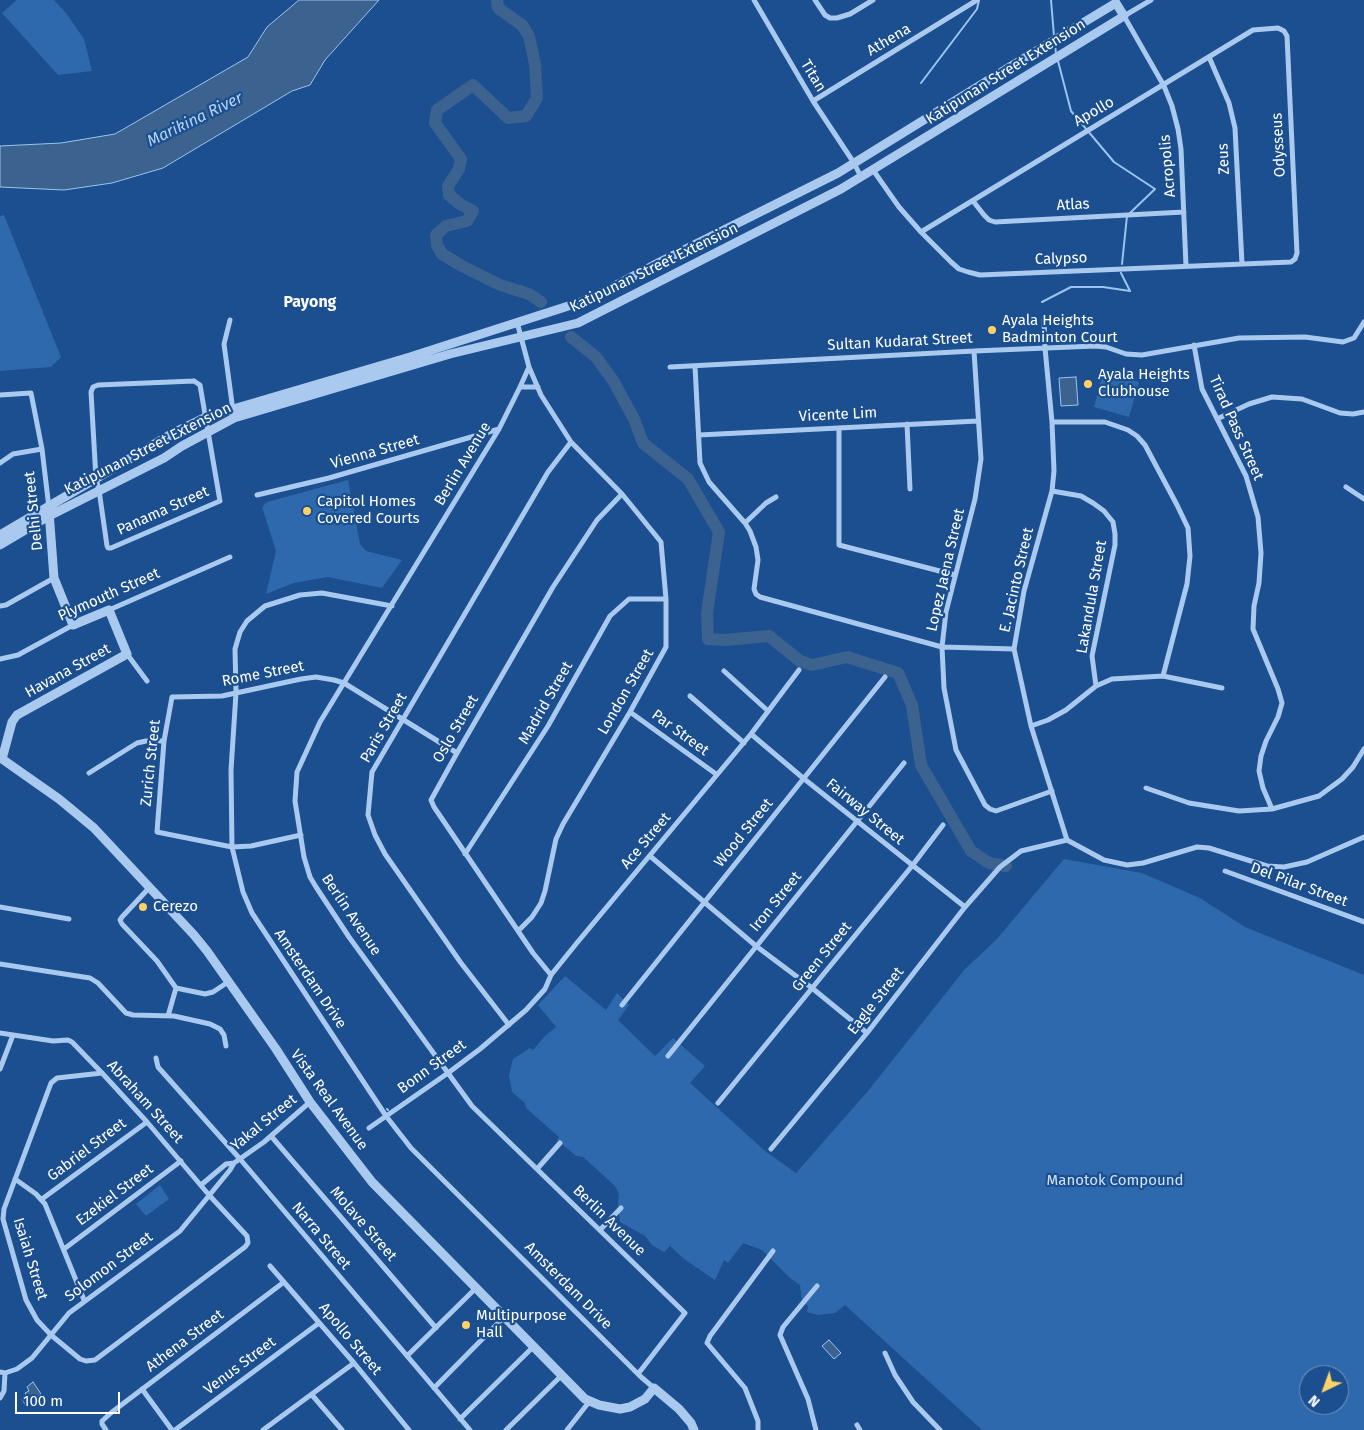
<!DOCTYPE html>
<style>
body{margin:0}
#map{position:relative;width:1364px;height:1430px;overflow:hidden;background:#1b4f8f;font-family:"Fira Sans",sans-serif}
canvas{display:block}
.north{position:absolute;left:1299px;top:1365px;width:50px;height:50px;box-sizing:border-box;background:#1b4f8f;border:1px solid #7695bc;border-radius:50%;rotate:222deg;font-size:14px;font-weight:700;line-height:20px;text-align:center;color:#fff}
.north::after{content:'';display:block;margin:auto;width:18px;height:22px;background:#ffd166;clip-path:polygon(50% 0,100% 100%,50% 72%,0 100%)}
.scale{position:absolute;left:15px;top:1392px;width:105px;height:22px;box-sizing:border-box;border:2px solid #fff;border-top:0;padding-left:6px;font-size:15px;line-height:18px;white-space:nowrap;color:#fff;-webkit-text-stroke:4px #1b4f8f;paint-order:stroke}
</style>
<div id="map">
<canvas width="1364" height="1430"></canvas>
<div class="north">N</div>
<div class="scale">100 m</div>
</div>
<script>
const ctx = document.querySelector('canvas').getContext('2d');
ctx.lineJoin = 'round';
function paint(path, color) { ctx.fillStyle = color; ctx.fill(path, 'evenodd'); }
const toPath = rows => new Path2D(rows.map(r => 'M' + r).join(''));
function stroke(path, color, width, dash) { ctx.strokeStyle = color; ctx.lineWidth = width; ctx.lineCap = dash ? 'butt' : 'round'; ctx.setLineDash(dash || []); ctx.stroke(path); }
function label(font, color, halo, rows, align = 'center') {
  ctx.font = font + ' "Fira Sans",sans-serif'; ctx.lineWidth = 4.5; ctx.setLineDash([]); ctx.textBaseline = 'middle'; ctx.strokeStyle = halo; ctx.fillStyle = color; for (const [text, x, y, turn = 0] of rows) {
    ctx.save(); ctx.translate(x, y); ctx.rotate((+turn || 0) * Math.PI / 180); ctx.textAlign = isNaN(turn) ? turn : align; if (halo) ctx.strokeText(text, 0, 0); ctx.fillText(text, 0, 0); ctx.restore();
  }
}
paint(toPath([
 [17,0,54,0,66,13,84,39,92,71,58,75,2,13],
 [4,215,61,357,51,367,0,371,0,216],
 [1103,372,1139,382,1129,417,1094,407],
 [348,480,360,544,366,551,402,560,382,588,328,577,294,583,266,594,276,551,262,507,267,502],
 [1064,859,1142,873,1200,898,1245,927,1364,975,1364,1430,982,1430,845,1305,835,1313,818,1315,807,1312,808,1306,802,1301,800,1285,790,1278,762,1250,743,1243,728,1263,724,1260,715,1280,684,1259,670,1246,664,1252,652,1245,645,1236,620,1222,618,1205,619,1194,615,1186,583,1157,576,1156,557,1140,559,1137,526,1108,525,1103,512,1092,509,1075,513,1059,530,1048,533,1050,545,1036,556,1027,538,1005,565,976,606,1010,617,993,629,1005,618,1020,655,1056,673,1038,705,1066,690,1083,765,1151,796,1173,868,1091,965,969,996,940],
 [1309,1375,1339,1375,1339,1405,1309,1405],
 [160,1185,169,1199,146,1216,136,1204]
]), '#2e69ad');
const water = toPath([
 [299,0,379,0,325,60,310,85,292,91,163,168,112,183,64,190,0,187,0,146,61,143,115,134,248,57,267,27,299,0],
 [1076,377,1078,405,1061,406,1059,378,1076,377],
 [829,1340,841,1353,834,1359,822,1346,829,1340],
 [33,1382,41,1394,26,1406,22,1399,26,1396,25,1393,29,1391,27,1387,33,1382]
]);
paint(water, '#3c6290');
stroke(water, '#9cc4f0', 1);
stroke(toPath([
 [1051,0,1054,36],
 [1055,44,1056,54],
 [1058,61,1071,111,1114,162,1155,189,1130,213],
 [921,83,977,9,979,0],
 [1122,264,1127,216],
 [1042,302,1071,287,1103,287,1130,291,1121,273],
 [387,1109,388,1110]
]), '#9cc4f0', 2);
stroke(toPath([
 [497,0,498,8,522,25,529,36,535,64,537,98,526,116,508,118,473,85,437,110,435,123,461,159,459,169,448,186,449,195,460,204,473,211,467,221,446,226,436,235,437,245,442,254,462,266,500,285,529,294,541,302],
 [571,337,596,357,614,382,634,419,643,443,688,479,719,532,707,613,708,639,725,640,769,636,800,661,812,665,847,657,898,673,912,705,921,765,971,851,989,863,1006,866]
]), '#3c6290', 12);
stroke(toPath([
 [754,0,813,101,854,163,861,177],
 [815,0,825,15,830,18,837,18,850,14,873,0],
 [1151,0,1124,16,1164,86,1172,106,1178,129,1181,149,1186,266],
 [1209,57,1229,103,1235,128,1242,264],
 [813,101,977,0],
 [873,170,899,207,921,232,951,262,959,269,968,272,980,275,1291,262,1295,259,1297,253,1287,36,1284,31,1278,28,1253,30,921,232],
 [973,201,984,215,989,220,995,222,1184,212],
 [1044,319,1045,348,1052,422,1054,471,1052,491,1024,591,1014,649,1031,726,1067,840],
 [230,320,224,344,234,418],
 [517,322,529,367,520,387,499,429,320,722,297,772,295,801,304,857,310,877,316,887,349,937,472,1106,685,1313,638,1374],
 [1194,345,1202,389,1246,476,1258,517,1261,553,1259,583,1254,606,1253,629,1278,689,1282,703,1278,717,1266,741,1261,756,1259,771,1263,788,1272,809],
 [974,351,981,459,975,499,946,612,942,647,944,688,956,750,985,805,990,809,996,811,1052,791],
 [695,366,700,463,709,482,745,523,750,531,756,547,758,560,754,589,756,594,760,597,942,647,1014,649],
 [670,367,974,351,1095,346,1106,347,1126,354,1142,355,1239,338,1305,337,1343,342,1354,338,1364,322],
 [194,381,200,385,220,501,111,548,108,548,107,546,99,490,96,479,91,392,93,387,98,385,194,381],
 [520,387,538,387],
 [0,395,31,393,42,449,49,508],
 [1217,419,1249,404,1272,397,1302,399,1340,413,1353,414,1364,412],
 [1052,422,1105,422,1128,430,1137,436,1145,445,1177,505,1188,528,1190,556,1187,584,1163,676],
 [907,424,910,489],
 [839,428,839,545,955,575],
 [699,435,978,421],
 [0,463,13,454,42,449],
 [1346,487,1364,499],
 [1052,491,1081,496,1093,503,1104,511,1113,522,1115,534,1115,545,1092,656,1096,686],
 [257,495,329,478,499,429],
 [745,523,766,503,776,497],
 [0,606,6,605,54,578],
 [392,606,322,593,300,595,265,606,247,621,240,632,235,649,236,693,231,770,232,847,243,892,252,913,386,1116,411,1148,640,1376,654,1388],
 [109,610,230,557],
 [127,654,147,681],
 [0,659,18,655,73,625],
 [724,671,768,711],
 [690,696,744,743],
 [630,712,716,774],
 [1031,726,1048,720,1066,710,1096,686,1112,679,1163,676,1222,688],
 [751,734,803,778,965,907],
 [89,773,137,743,146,741,164,741],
 [1146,788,1189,803,1239,811,1272,809,1319,796,1342,779,1353,767,1364,749],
 [301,835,251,846,232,847,157,832,164,741,172,697,222,696,301,679,316,677,334,680,344,683,457,753],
 [465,854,548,726,610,616,629,599,666,599],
 [650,856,756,946,812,988,867,1033],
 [1225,871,1364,922],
 [149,888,122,917,120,920,122,924,157,961,176,988,205,994,213,992,228,982],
 [0,907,69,919],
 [518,931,532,917,541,903,545,891,556,839,563,824,630,712,666,647,666,599,661,542,622,494,571,442,541,395,529,367],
 [0,964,90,978,98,983,126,1013,133,1015,174,1016,210,1024,220,1029,224,1035,226,1046],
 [551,975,533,953,434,807,431,800,457,753,553,587,597,520,622,494],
 [622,1005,885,677],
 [168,1016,176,988],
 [509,1025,461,963,385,854,375,835,368,815,372,772,548,472,571,442],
 [0,1033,53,1041,68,1040,72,1042,102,1073,147,1122,209,1195,247,1236,248,1243,245,1247,95,1360,86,1361,80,1359,51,1335,37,1320,26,1300,3,1219,4,1209,51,1083,57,1078,102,1073],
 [668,1056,904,763],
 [156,1058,158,1067,240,1159,470,1430],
 [0,1069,13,1035],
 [718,1103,912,866,943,825],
 [369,1128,448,1073,480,1049,526,1010,545,989,551,975,576,944,751,734,799,670],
 [271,1136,436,1328],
 [771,1149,867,1033,965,907,1000,867,1021,851,1067,840,1104,860,1127,865,1143,863,1197,847,1209,848,1267,866,1284,867,1307,862,1364,837],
 [537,1169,560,1143],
 [15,1179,36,1194,45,1204,84,1300],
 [201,1185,226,1164,234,1163,264,1142,310,1102],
 [42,1199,147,1122],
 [600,1230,621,1208],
 [64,1249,181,1161],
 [270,1266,354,1363,409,1430],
 [885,1353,895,1375,913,1402,940,1430],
 [407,1356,476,1288],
 [0,1372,5,1373,17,1369,32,1358,69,1313,180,1231,230,1170,234,1163],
 [434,1388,504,1317],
 [142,1389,172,1430],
 [312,1395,342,1430],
 [0,1398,4,1391,5,1373],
 [460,1419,534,1346],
 [857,1425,860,1430],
 [106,1430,102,1424,102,1421,112,1412,284,1282],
 [175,1430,319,1323],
 [263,1430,354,1363],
 [506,1430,562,1375],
 [567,1430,589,1402],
 [758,1430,758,1421,745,1388,707,1343,710,1336,773,1251],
 [816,1430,808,1399,780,1335,783,1327,817,1286]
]), '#a9c9ee', 5);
stroke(toPath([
 [49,511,54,578,73,625,109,610,127,654,17,715,12,722,2,759,59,799,94,828,194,935,207,951,276,1049,310,1102,372,1182,585,1399,599,1405,620,1409,630,1407,645,1399,654,1388,679,1409,691,1423,694,1430],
 [0,535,175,432,206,417,410,357,590,299,658,263,838,173,1008,68,1116,3,1124,16,841,189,578,323,450,354,234,418,182,446,164,458,49,516,0,545]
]), '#a9c9ee', 9);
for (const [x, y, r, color] of [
 [992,330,5,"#ffd166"],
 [1088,384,5,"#ffd166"],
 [307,511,5,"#ffd166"],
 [143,907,5,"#ffd166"],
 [466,1325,5,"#ffd166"]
]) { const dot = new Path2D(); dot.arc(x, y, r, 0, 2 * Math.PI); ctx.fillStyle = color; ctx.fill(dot); stroke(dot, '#1b4f8f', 2); }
label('15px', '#fff', '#1b4f8f', [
 ["Athena",889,40,-31],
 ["Katipunan Street Extension",1006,72,-32],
 ["Titan",813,76,59],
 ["Apollo",1094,112,-30],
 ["Odysseus",1279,145,-93],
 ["Zeus",1224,159,-93],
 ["Acropolis",1168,166,-95],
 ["Atlas",1073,205,-3],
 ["Calypso",1061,259,-2],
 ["Katipunan Street Extension",654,268,-26],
 ["Sultan Kudarat Street",900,342,-3],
 ["Vicente Lim",838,415,-3],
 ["Tirad Pass Street",1236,428,66],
 ["Katipunan Street Extension",148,449,-27],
 ["Vienna Street",375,452,-16],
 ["Berlin Avenue",463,464,-59],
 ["Delhi Street",34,511,-96],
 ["Panama Street",163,511,-24],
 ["Lopez Jaena Street",946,570,-77],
 ["E. Jacinto Street",1017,580,-77],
 ["Plymouth Street",109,595,-24],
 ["Lakandula Street",1092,597,-80],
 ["Havana Street",68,671,-29],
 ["Rome Street",263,674,-11],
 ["London Street",626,692,-60],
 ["Madrid Street",546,703,-60],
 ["Paris Street",384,728,-60],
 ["Oslo Street",456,729,-60],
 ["Par Street",680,733,36],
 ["Zurich Street",151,763,-84],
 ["Fairway Street",865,812,39],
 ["Wood Street",744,833,-51],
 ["Ace Street",646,841,-50],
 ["Del Pilar Street",1299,885,20],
 ["Iron Street",776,902,-51],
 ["Berlin Avenue",351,915,56],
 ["Green Street",822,957,-51],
 ["Amsterdam Drive",310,979,56],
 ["Eagle Street",876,1001,-52],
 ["Bonn Street",432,1067,-36],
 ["Vista Real Avenue",329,1100,54],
 ["Abraham Street",145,1102,48],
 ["Yakal Street",264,1123,-39],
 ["Gabriel Street",87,1150,-37],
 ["Ezekiel Street",115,1195,-37],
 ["Berlin Avenue",609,1221,44],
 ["Molave Street",363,1224,49],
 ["Narra Street",321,1236,50],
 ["Isaiah Street",30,1259,73],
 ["Solomon Street",109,1267,-37],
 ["Amsterdam Drive",568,1286,45],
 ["Apollo Street",350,1339,50],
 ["Athena Street",185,1341,-37],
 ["Venus Street",240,1366,-37]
]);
label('15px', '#fff', '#1b4f8f', [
 ["Ayala Heights",1002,321],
 ["Badminton Court",1002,338],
 ["Ayala Heights",1098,375],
 ["Clubhouse",1098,392],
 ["Capitol Homes",317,502],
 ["Covered Courts",317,519],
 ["Cerezo",153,907],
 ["Multipurpose",476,1316],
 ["Hall",476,1333]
], 'left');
label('15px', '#cfe3fa', '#1b4f8f', [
 ["Manotok Compound",1115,1181]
]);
label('italic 16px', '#b5d3f5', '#1b4f8f', [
 ["Marikina River",195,120,-26]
]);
label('bold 16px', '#fff', '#1b4f8f', [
 ["Payong",310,303]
]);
</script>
